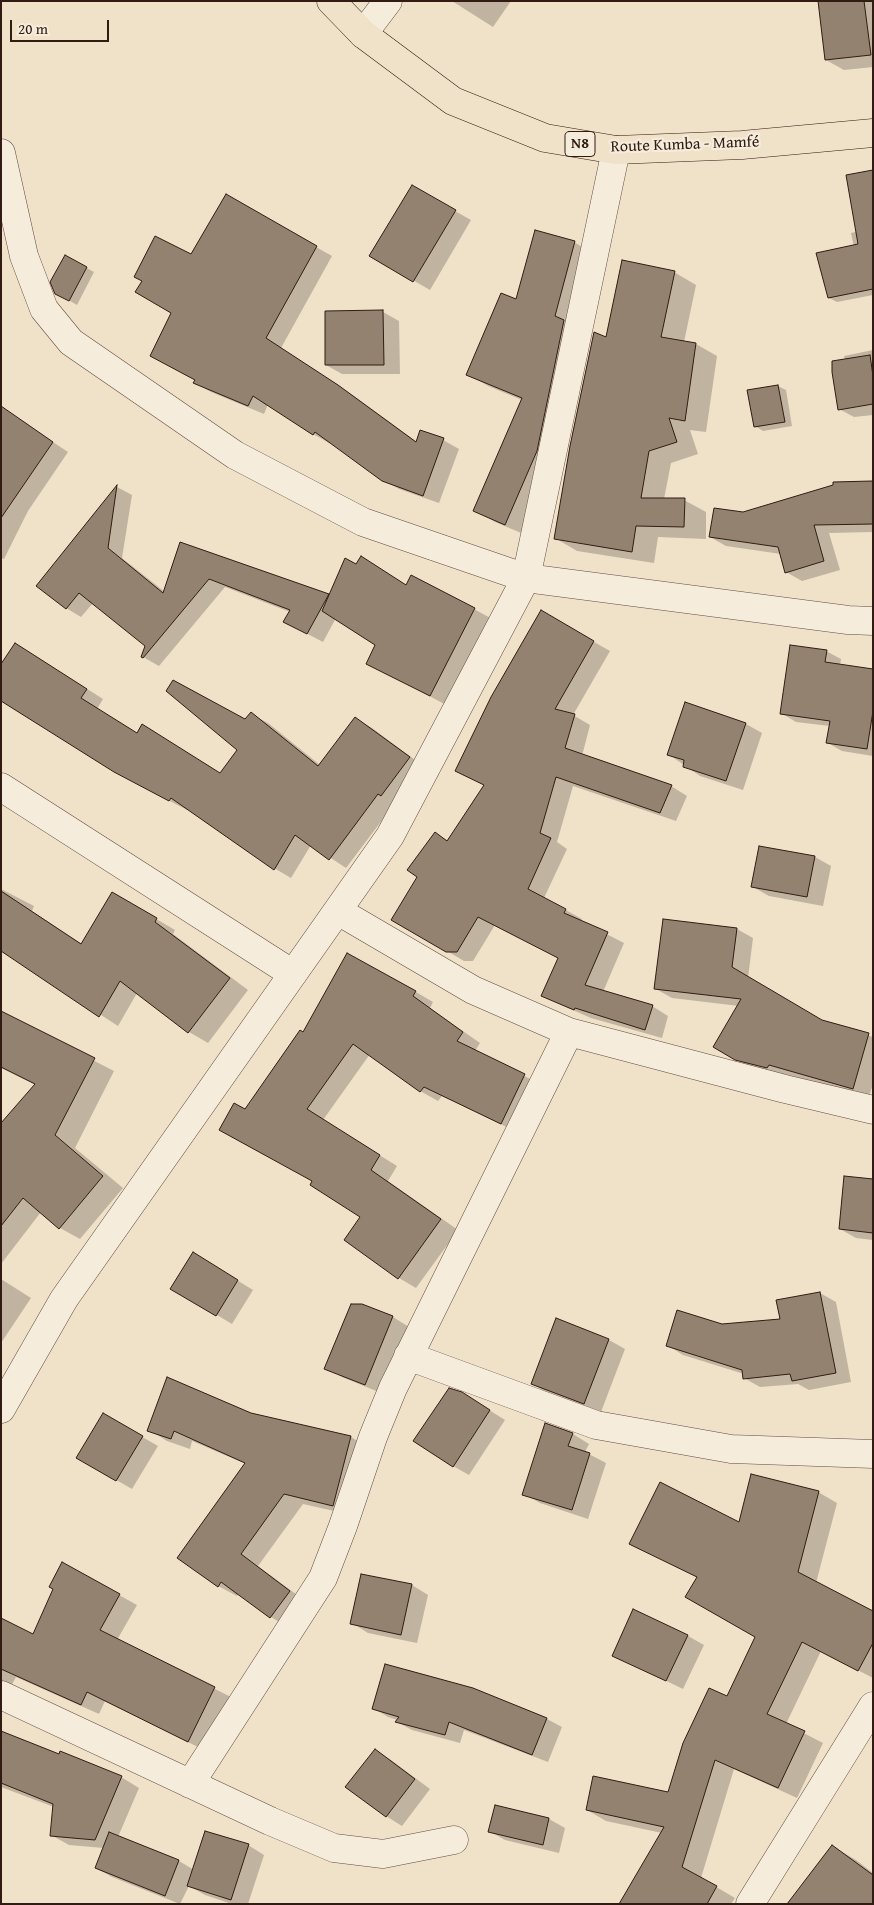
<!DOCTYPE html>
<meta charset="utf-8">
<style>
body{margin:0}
#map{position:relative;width:874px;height:1905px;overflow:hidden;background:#f0e1c9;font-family:"Gentium Book Plus",serif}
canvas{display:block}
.frame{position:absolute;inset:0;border:2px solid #311b12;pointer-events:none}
.scale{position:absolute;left:10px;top:20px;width:99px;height:22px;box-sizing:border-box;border:2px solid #311b12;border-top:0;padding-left:6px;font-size:15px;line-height:18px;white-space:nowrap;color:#311b12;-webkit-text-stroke:4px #f5ecdc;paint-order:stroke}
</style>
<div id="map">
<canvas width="874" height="1905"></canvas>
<div class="frame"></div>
<div class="scale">20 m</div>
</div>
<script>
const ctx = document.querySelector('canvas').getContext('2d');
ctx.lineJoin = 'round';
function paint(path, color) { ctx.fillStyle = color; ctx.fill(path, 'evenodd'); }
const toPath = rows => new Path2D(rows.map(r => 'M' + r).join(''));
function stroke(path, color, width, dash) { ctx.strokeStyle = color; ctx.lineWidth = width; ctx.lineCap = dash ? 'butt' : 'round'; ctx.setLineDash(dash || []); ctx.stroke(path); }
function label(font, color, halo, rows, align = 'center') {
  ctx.font = font + ' "Gentium Book Plus",serif'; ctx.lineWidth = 4.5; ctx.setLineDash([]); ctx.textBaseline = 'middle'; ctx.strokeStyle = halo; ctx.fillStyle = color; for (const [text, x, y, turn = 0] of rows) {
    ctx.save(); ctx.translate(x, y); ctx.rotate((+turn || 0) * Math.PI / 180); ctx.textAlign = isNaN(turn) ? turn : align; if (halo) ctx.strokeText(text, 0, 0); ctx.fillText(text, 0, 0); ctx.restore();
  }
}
paint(toPath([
 [452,1,511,1,493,27],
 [819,1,873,1,873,67,844,70,826,60],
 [412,187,471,220,430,290,371,256],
 [226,196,332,256,281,348,354,396,417,442,443,440,459,449,439,503,399,489,383,480,330,441,329,443,313,434,268,404,264,414,211,392,195,383,196,380,173,313,192,256],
 [873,228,873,295,837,302,829,298,854,247,851,233],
 [574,242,594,254,526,535,495,522,475,510,522,400,488,386,468,374],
 [65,256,94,272,77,305,56,293],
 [674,272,696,285,684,342,696,344,717,356,706,432,690,430,698,454,671,463,664,499,684,500,706,512,706,539,658,537,654,563,577,551,555,538,607,339],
 [326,312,383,312,399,321,400,374,342,374,326,365],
 [873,350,873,415,854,417,839,409,832,362,845,360,844,356],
 [778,386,786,390,792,426,763,431,755,426],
 [9,413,68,452,28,511,4,559,1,558,1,425],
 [873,482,873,532,829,533,840,570,802,581,786,572,781,554,726,546,710,537,743,513],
 [117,487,132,495,122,558,165,592,181,544,330,596,356,565,381,569,407,586,474,609,494,620,450,707,367,663,377,644,336,618,323,642,300,630,290,612,225,587,159,666,143,657,147,645,93,603,81,617,66,608,38,586],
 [541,612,610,651,573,715,590,725,582,756,671,786,687,796,676,821,573,786,557,842,567,849,544,898,582,919,581,921,624,943,603,992,652,1006,668,1016,662,1038,591,1018,559,1004,543,995,559,958,495,925,473,961,464,961,393,919,419,877,436,834,449,841,485,786,456,770],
 [826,651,841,659,840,666,873,670,873,756,842,751,828,743,830,726,796,722,781,713],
 [32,654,103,699,97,709,138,734,221,774,239,749,245,721,251,714,268,723,320,765,355,718,372,728,426,768,395,803,346,868,311,845,291,878,274,868,187,808,187,810,132,781],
 [685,704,746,724,762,733,743,790,700,776,668,754],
 [815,857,831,866,823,906,769,896,753,887],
 [1,889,34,906,32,911,82,944,112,893,175,930,173,934,248,990,208,1043,189,1032,137,993,118,1026,1,950],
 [737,929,753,938,748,978,822,1021,873,1037,873,1084,869,1097,785,1074,784,1076,752,1068,715,1047,739,1006,672,998,656,989],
 [416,992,433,1002,430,1008,480,1043,475,1051,542,1085,519,1133,442,1096,438,1101,420,1091,370,1054,323,1120,397,1166,388,1181,458,1230,416,1288,399,1278,362,1217,314,1181,245,1111,304,1034],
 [1,1013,114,1071,75,1148,123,1188,80,1239,60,1228,41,1212,1,1264,1,1125,36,1085,1,1068],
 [873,1180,873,1240,856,1238,840,1229],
 [209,1263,253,1290,232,1324,172,1288],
 [1,1279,31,1298,1,1343],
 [820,1293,836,1302,851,1382,809,1390,798,1384,760,1387,744,1378,744,1374,683,1355,667,1345,722,1325,782,1321,778,1301],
 [362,1305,393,1317,409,1327,381,1393,342,1377,326,1368],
 [557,1320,609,1340,625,1349,601,1412,548,1393,532,1384],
 [478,1403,505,1420,469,1475,453,1466],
 [251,1414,351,1437,369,1448,352,1515,303,1504,258,1566,308,1603,289,1628,271,1617,239,1593,237,1596,218,1586,246,1464,192,1441,190,1449,167,1441,149,1430],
 [104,1415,158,1446,132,1489,78,1458],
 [546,1425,573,1434,589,1444,585,1452,606,1463,588,1519,540,1503,524,1494],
 [818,1492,837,1503,816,1583,873,1612,873,1678,821,1651,786,1724,823,1743,797,1798,734,1769,701,1878,735,1898,731,1904,626,1904,662,1833,606,1821,587,1810,669,1794,728,1698,757,1637,698,1578,631,1543,740,1523],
 [412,1585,428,1595,417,1643,368,1633,352,1623],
 [119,1595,137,1605,117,1640,233,1698,206,1751,105,1701,99,1714,16,1677,1,1705,1,1619,34,1636],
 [634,1611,688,1636,704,1645,683,1689,613,1655],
 [373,1708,547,1719,562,1727,548,1762,464,1730,460,1743,412,1730,397,1722,398,1720,388,1717],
 [1,1732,60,1756,61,1752,121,1777,139,1788,118,1837,179,1861,194,1870,248,1845,264,1855,248,1904,232,1904,205,1895,189,1886,180,1904,112,1877,96,1868,104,1848,69,1845,51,1835,54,1807,1,1787],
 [375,1750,391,1760,430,1789,402,1826,386,1816,347,1786],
 [549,1819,565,1828,559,1853,505,1840,489,1831],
 [832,1846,856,1860,873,1873,873,1904]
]), '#0003');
const building = toPath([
 [818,1,864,1,871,55,825,60,818,1],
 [873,170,873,289,828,298,816,253,858,244,846,175,873,170],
 [412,185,456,210,413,282,369,256,412,185],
 [226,194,317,246,266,338,338,385,416,442,420,430,444,438,423,496,382,481,315,432,313,435,253,396,248,406,193,383,195,380,150,356,171,313,135,292,142,281,134,277,155,236,191,254,226,194],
 [535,230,575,241,555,316,564,320,537,451,505,525,473,511,522,398,466,375,501,293,516,299,535,230],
 [65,255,87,267,69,301,55,294,50,282,65,255],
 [622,260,675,271,661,337,696,343,685,421,669,418,677,442,649,451,641,498,685,498,684,527,636,526,632,552,554,539,570,446,594,332,606,337,622,260],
 [383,310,384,365,325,365,325,311,383,310],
 [870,355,873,376,873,404,838,410,832,372,832,361,870,355],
 [778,385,785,422,754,427,747,390,778,385],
 [1,406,53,442,1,518,1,406],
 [873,481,873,524,814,525,824,561,785,573,778,547,709,537,714,508,743,512,833,485,833,482,873,481],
 [117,485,108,548,163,593,180,542,329,594,307,634,283,622,290,610,209,579,143,658,141,657,145,646,79,593,66,609,36,586,117,485],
 [361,556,406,585,411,575,475,608,430,696,366,664,375,645,322,611,345,558,356,564,361,556],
 [541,610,594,641,555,709,575,714,565,748,672,785,660,813,556,777,540,833,551,838,528,889,566,909,564,913,608,932,585,985,653,1005,645,1030,575,1008,574,1010,541,996,558,958,478,917,457,952,446,952,391,920,417,877,407,870,435,832,447,841,484,785,455,771,491,697,541,610],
 [15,643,87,689,81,698,137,733,142,724,220,773,237,750,166,691,173,680,245,719,251,712,318,766,355,717,410,757,381,796,378,794,329,860,295,835,274,870,171,798,169,801,114,772,1,701,1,664,15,643],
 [790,645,827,650,825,662,873,669,873,711,867,749,826,743,830,721,780,714,790,645],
 [685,702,746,723,726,781,683,767,684,760,667,755,685,702],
 [759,846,815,856,807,897,751,887,759,846],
 [1,891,81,944,112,892,157,918,155,922,230,978,188,1033,120,981,99,1017,1,951,1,891],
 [663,919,737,928,732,967,822,1020,869,1033,853,1089,769,1065,767,1068,735,1060,713,1047,741,999,654,989,663,919],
 [347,953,416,991,413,996,463,1032,457,1041,525,1074,501,1124,424,1087,420,1092,353,1044,307,1109,380,1155,371,1170,441,1219,398,1279,344,1240,360,1217,310,1185,312,1181,219,1130,234,1103,245,1109,300,1030,303,1032,347,953],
 [1,1011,95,1058,55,1135,103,1176,59,1229,23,1198,1,1226,1,1123,35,1084,1,1067,1,1011],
 [844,1176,873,1179,873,1233,839,1229,844,1176],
 [193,1252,238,1280,216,1316,170,1289,193,1252],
 [820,1292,836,1373,792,1381,790,1374,743,1379,742,1370,666,1346,677,1310,722,1324,780,1319,776,1300,820,1292],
 [351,1304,362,1304,393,1316,365,1385,324,1369,351,1304],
 [556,1318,609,1339,584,1404,531,1384,556,1318],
 [167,1377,251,1413,351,1436,333,1506,284,1494,241,1554,290,1591,270,1618,221,1582,218,1587,177,1558,245,1463,174,1431,171,1439,147,1431,167,1377],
 [449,1388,462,1392,490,1410,453,1467,413,1441,449,1388],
 [103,1413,143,1436,116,1481,76,1458,103,1413],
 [545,1423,573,1433,568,1446,590,1453,572,1510,522,1495,545,1423],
 [751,1474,819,1491,798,1572,873,1611,873,1643,858,1671,802,1642,767,1714,805,1731,778,1788,715,1760,682,1867,717,1886,707,1904,619,1904,664,1827,586,1810,593,1776,668,1792,683,1743,709,1688,727,1696,755,1637,685,1597,697,1577,629,1544,660,1482,739,1522,751,1474],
 [62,1562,120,1594,100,1630,215,1687,188,1742,87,1692,81,1705,1,1669,1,1618,33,1634,53,1589,49,1587,62,1562],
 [361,1574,412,1584,401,1635,350,1624,361,1574],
 [633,1609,688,1635,666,1681,612,1656,633,1609],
 [385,1664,473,1688,547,1718,532,1755,449,1722,445,1735,395,1722,399,1717,372,1709,385,1664],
 [1,1731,59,1754,60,1751,122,1776,95,1840,50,1836,53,1804,1,1783,1,1731],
 [375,1749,415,1779,386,1817,345,1787,375,1749],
 [495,1805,549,1818,543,1845,488,1832,495,1805],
 [205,1831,249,1844,231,1900,187,1886,205,1831],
 [109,1832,179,1860,165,1896,95,1868,109,1832],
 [832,1845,873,1875,873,1904,787,1904,832,1845]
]);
paint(building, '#948271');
stroke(building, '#311b12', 1);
const minor = toPath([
 [363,34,388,1],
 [1,153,24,256,44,309,71,342,235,455,363,522,526,578,848,620,873,621],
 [1,787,293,974],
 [338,911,473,990,569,1032,785,1089,873,1110],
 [408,1356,596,1425,731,1449,873,1454],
 [1,1409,64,1299,390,836,526,578,616,150],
 [1,1695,270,1821,334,1848,383,1854,454,1840],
 [190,1784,323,1578,343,1526,373,1437,393,1388,569,1032],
 [750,1904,873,1706]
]);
const highway = toPath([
 [331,1,363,34,453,101,545,138,616,150,742,145,873,133]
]);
stroke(minor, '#614c40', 29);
stroke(highway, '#311b12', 29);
stroke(minor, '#f5ecdc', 28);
stroke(highway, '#f0e1c9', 28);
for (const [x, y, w] of [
 [580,144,30]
]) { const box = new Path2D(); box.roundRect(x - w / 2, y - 12.5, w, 25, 4); ctx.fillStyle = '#f5ecdc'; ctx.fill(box); stroke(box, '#311b12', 1); }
label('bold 15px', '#311b12', null, [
 ["N8",580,144]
]);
label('16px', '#311b12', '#f5ecdc', [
 ["Route Kumba - Mamfé",685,145,-2]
]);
</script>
